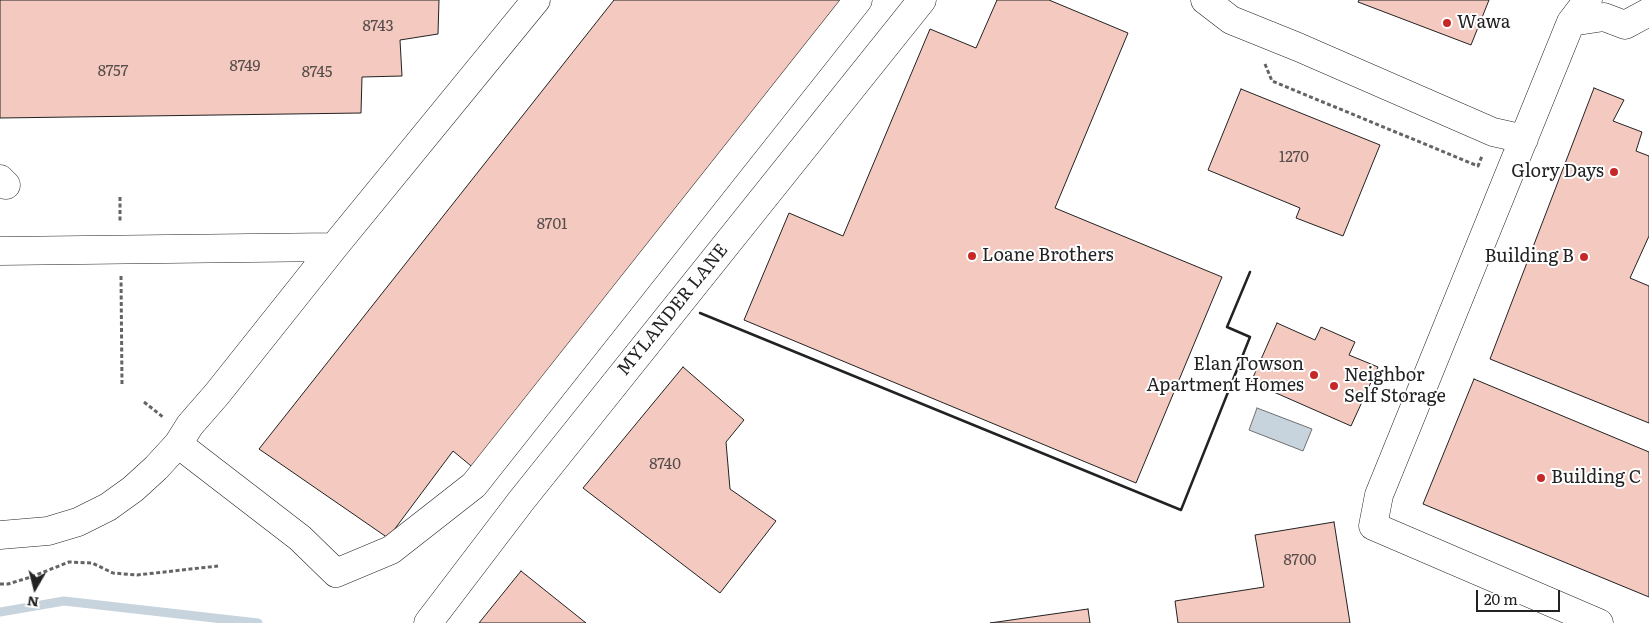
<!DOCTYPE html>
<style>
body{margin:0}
#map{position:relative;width:1649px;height:623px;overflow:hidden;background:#fff;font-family:Literata,serif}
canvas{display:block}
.north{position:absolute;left:10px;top:563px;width:50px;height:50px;-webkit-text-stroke:4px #fff;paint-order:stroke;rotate:188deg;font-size:14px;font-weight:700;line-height:20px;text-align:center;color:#222}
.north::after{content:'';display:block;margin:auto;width:18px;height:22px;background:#222;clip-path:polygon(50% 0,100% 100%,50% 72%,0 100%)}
.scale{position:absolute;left:1476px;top:590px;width:84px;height:22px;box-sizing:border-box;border:2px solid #222;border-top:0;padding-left:6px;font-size:15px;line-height:18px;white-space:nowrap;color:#222;-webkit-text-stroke:4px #fff;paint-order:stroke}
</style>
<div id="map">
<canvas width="1649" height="623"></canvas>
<div class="north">N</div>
<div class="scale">20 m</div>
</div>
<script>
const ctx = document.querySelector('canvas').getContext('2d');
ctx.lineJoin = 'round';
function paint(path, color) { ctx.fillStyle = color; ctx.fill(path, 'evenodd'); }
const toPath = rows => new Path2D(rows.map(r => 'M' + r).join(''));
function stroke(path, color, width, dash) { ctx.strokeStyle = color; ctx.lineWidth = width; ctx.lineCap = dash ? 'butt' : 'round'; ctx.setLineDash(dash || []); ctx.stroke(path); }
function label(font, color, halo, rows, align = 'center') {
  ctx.font = font + ' Literata,serif'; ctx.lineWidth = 4; ctx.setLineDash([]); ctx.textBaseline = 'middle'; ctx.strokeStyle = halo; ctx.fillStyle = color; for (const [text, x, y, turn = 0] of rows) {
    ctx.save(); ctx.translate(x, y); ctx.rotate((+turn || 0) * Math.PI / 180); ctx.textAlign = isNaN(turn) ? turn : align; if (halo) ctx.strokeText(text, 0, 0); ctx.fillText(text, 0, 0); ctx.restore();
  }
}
const water = toPath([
 [1257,408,1312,429,1303,451,1249,430,1257,408]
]);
paint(water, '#c7d3dd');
stroke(water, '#6f6f6f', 1);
stroke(toPath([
 [0,612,64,601,258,623]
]), '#c7d3dd', 9);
const building = toPath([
 [0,0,439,0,438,34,400,40,402,76,362,77,361,113,0,118,0,0],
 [614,0,841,0,476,470,453,451,388,538,259,449,614,0],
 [997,0,1049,0,1128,33,1055,208,1222,277,1136,483,744,320,789,213,843,236,930,29,976,48,997,0],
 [1359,0,1489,0,1471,45,1358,2,1359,0],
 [1594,88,1624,100,1613,121,1642,132,1636,151,1649,156,1649,236,1630,278,1649,286,1649,423,1490,359,1594,88],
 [1241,89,1380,145,1343,236,1296,218,1300,208,1208,170,1241,89],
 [1277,323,1315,340,1321,327,1355,342,1349,355,1378,367,1351,426,1251,382,1277,323],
 [683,367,744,420,726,442,730,489,776,521,720,593,583,488,683,367],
 [1474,379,1649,452,1649,597,1423,504,1474,379],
 [1334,522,1350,623,1178,623,1175,601,1264,587,1255,535,1334,522],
 [521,571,586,623,479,623,521,571],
 [1088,609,1090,623,990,623,1088,609]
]);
paint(building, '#f3c9c0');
stroke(building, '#222', 1);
const minor = toPath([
 [1205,0,1231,20,1298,47,1493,132,1524,139],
 [1588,0,1571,22,1379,495,1373,526,1599,623],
 [1571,22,1604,17,1625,25,1649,12],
 [0,179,6,185],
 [0,251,334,247],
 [178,444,300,538,336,573,391,550,474,485,858,0],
 [0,535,48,531,78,522,108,507,133,489,156,468,178,444,190,425,217,394,334,247,536,0],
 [428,623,521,501,922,0]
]);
stroke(minor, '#222', 29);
stroke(toPath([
 [1265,64,1272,81,1478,166,1482,156],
 [120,197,120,221],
 [121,276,122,384],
 [144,402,163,417],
 [0,584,8,584,31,577,69,562,92,563,113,573,137,575,218,566]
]), '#646464', 3, [4, 2.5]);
stroke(minor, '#fff', 28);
stroke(toPath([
 [700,313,1181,510,1250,337,1227,327,1250,272]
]), '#222', 2.5);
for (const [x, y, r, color] of [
 [1447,23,5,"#c62828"],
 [1614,172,5,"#c62828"],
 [972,256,5,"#c62828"],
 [1584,257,5,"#c62828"],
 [1314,375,5,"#c62828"],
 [1334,386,5,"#c62828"],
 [1541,478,5,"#c62828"]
]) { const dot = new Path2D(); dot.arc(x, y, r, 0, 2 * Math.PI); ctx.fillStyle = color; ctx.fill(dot); stroke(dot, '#fff', 2); }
label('15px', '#564c4a', null, [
 ["8743",378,27],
 ["8749",245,67],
 ["8757",113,72],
 ["8745",317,73],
 ["1270",1294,158],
 ["8701",552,225],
 ["8740",665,465],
 ["8700",1300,561]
]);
label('18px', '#222', '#fff', [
 ["Wawa",1457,23],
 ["Glory Days",1604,172,"right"],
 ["Loane Brothers",982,256],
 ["Building B",1574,257,"right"],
 ["Elan Towson",1304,365,"right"],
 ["Apartment Homes",1304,386,"right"],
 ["Neighbor",1344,376],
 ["Self Storage",1344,397],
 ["Building C",1551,478]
], 'left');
label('18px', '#222', '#fff', [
 ["MYLANDER LANE",673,310,-51]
]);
</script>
